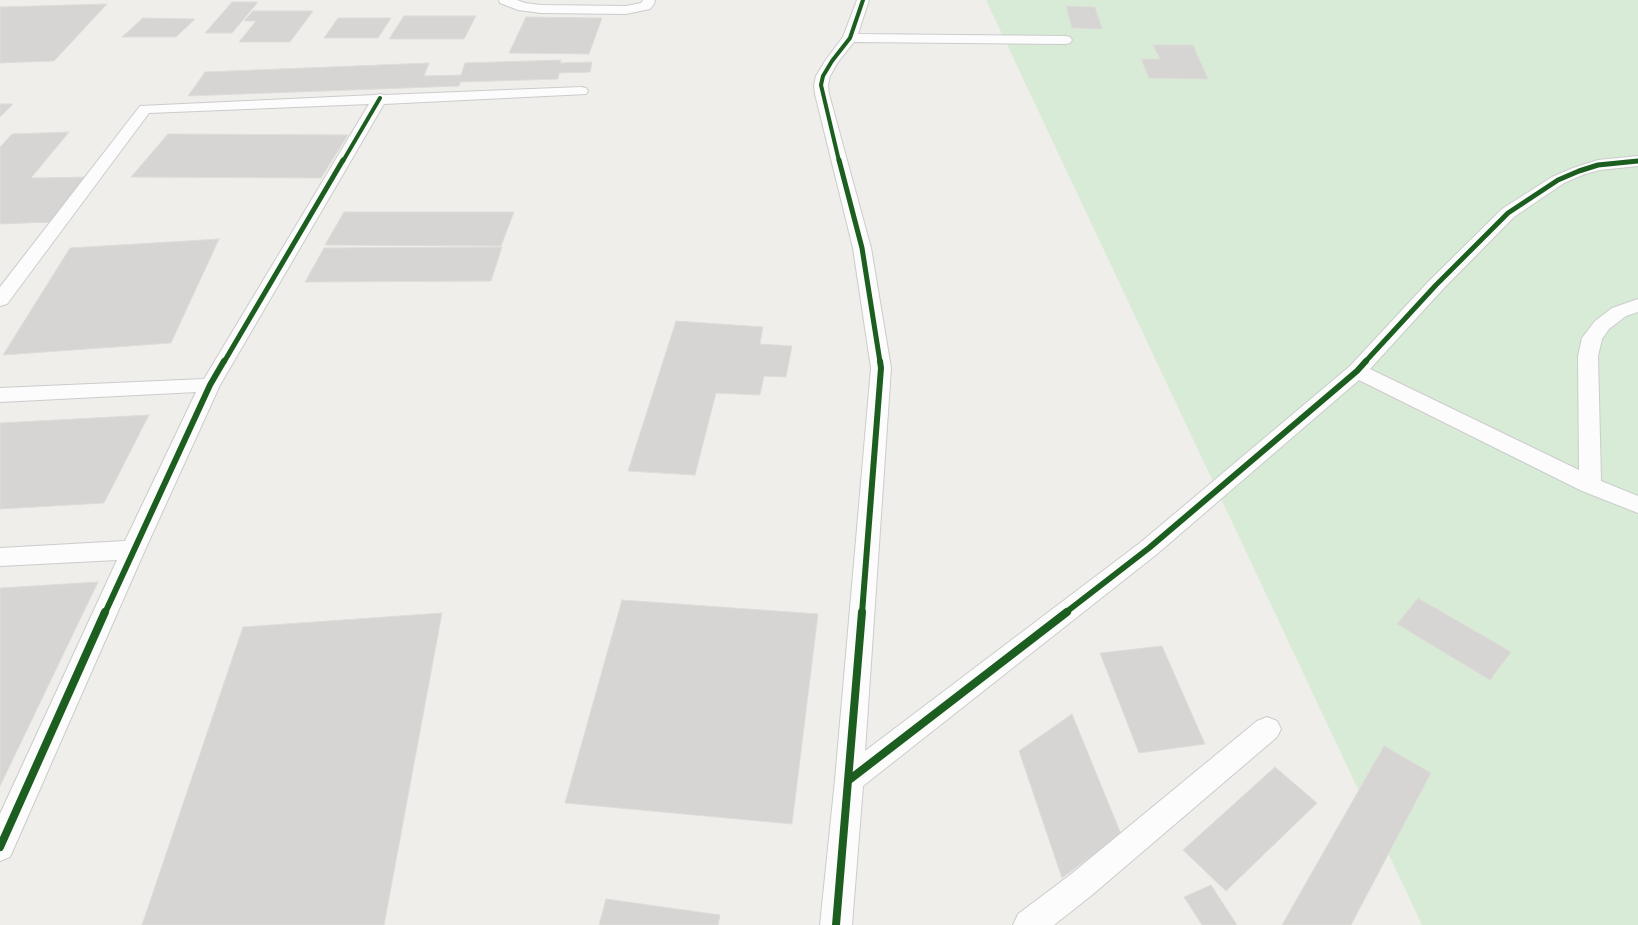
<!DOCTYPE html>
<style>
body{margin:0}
canvas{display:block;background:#efeeea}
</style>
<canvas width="1638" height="925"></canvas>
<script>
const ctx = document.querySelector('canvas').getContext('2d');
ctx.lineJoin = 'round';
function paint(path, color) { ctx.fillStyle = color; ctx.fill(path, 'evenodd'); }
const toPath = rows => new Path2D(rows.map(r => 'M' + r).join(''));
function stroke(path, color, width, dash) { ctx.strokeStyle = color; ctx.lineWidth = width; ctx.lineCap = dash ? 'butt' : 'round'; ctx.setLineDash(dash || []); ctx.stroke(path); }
paint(toPath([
 [986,0,1638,0,1638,925,1422,925]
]), '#d8ebd6');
const building = toPath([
 [232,2,258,2,232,33,205,33,232,2],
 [107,4,54,61,0,63,0,7,107,4],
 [1066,6,1095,7,1102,29,1072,28,1066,6],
 [253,11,313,11,290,42,239,42,256,21,244,21,253,11],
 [404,16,476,16,464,39,389,39,404,16],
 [526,17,602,18,589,54,509,53,526,17],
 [143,18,195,19,176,37,122,37,143,18],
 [338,18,391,18,378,38,324,38,338,18],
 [1153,45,1193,45,1208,79,1149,78,1141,59,1160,59,1153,45],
 [561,60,560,63,592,62,590,72,559,73,558,79,460,82,459,86,188,96,205,72,429,63,424,76,461,75,465,63,561,60],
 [0,104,13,104,0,117,0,104],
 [69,132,31,178,87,177,53,222,0,224,0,147,12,134,69,132],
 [168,134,348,135,321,178,131,177,168,134],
 [344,212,514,212,501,246,325,245,344,212],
 [219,239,171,343,3,355,70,248,219,239],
 [502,247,491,281,305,282,324,248,502,247],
 [676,321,763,327,760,344,792,346,786,377,764,376,760,395,716,393,695,475,628,471,676,321],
 [149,415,104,503,0,509,0,423,149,415],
 [98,582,0,786,0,588,98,582],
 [1418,598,1511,652,1490,680,1397,624,1418,598],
 [622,600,818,614,792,824,565,803,622,600],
 [442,613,384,925,142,925,243,627,442,613],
 [1162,646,1205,744,1139,753,1100,653,1162,646],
 [1072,714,1121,834,1062,878,1019,751,1072,714],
 [1384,746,1431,773,1351,925,1282,925,1384,746],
 [1275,767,1317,803,1226,891,1183,850,1275,767],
 [1211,885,1237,925,1202,925,1184,897,1211,885],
 [606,899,720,915,718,925,599,925,606,899]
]);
paint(building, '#d6d5d3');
stroke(building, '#deddd9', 1);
const street = toPath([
 [499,0,517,0,525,3,541,5,626,6,641,3,643,0,655,0,654,4,650,9,626,14,541,13,518,10,500,3,499,0],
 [857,0,869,0,858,34,1065,36,1070,37,1072,40,1070,43,1065,44,854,42,838,62,830,76,828,85,829,94,871,248,891,368,865,751,1141,542,1350,366,1429,281,1502,209,1552,177,1573,168,1598,160,1638,156,1638,166,1600,170,1585,174,1564,183,1514,217,1443,289,1370,369,1579,470,1578,356,1582,338,1595,321,1612,308,1638,299,1638,312,1626,316,1609,329,1602,339,1598,356,1601,481,1638,496,1638,513,1582,491,1359,380,1157,554,863,786,852,925,820,925,835,780,871,368,853,248,815,94,814,85,816,76,825,61,843,37,857,0],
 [581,87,586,88,588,91,586,94,384,104,220,385,145,550,10,857,0,861,0,814,117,560,0,566,0,548,125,541,196,392,0,402,0,388,204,379,369,104,149,113,7,304,0,306,0,287,140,106,375,95,380,94,384,95,581,87],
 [1267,717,1277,721,1281,729,1277,737,1092,895,1054,925,1013,925,1018,914,1070,875,1257,721,1267,717]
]);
stroke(street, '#cbcccc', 2);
paint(street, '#fdfcfc');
stroke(toPath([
 [343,161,380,98],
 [839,161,821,85,823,76,832,61,850,38,863,0],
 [1636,161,1638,161]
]), '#1b5e20', 4);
stroke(toPath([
 [839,160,862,248,880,362],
 [224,362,343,160],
 [1365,362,1436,285,1508,213,1558,180,1579,171,1598,165,1638,161]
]), '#1b5e20', 5);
stroke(toPath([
 [105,613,210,385,224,361],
 [862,613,881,368,880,361],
 [1065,613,1149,548,1357,371,1366,361]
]), '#1b5e20', 6);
stroke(toPath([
 [849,780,1067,612],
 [0,847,105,612],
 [836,925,862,612]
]), '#1b5e20', 8);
</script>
